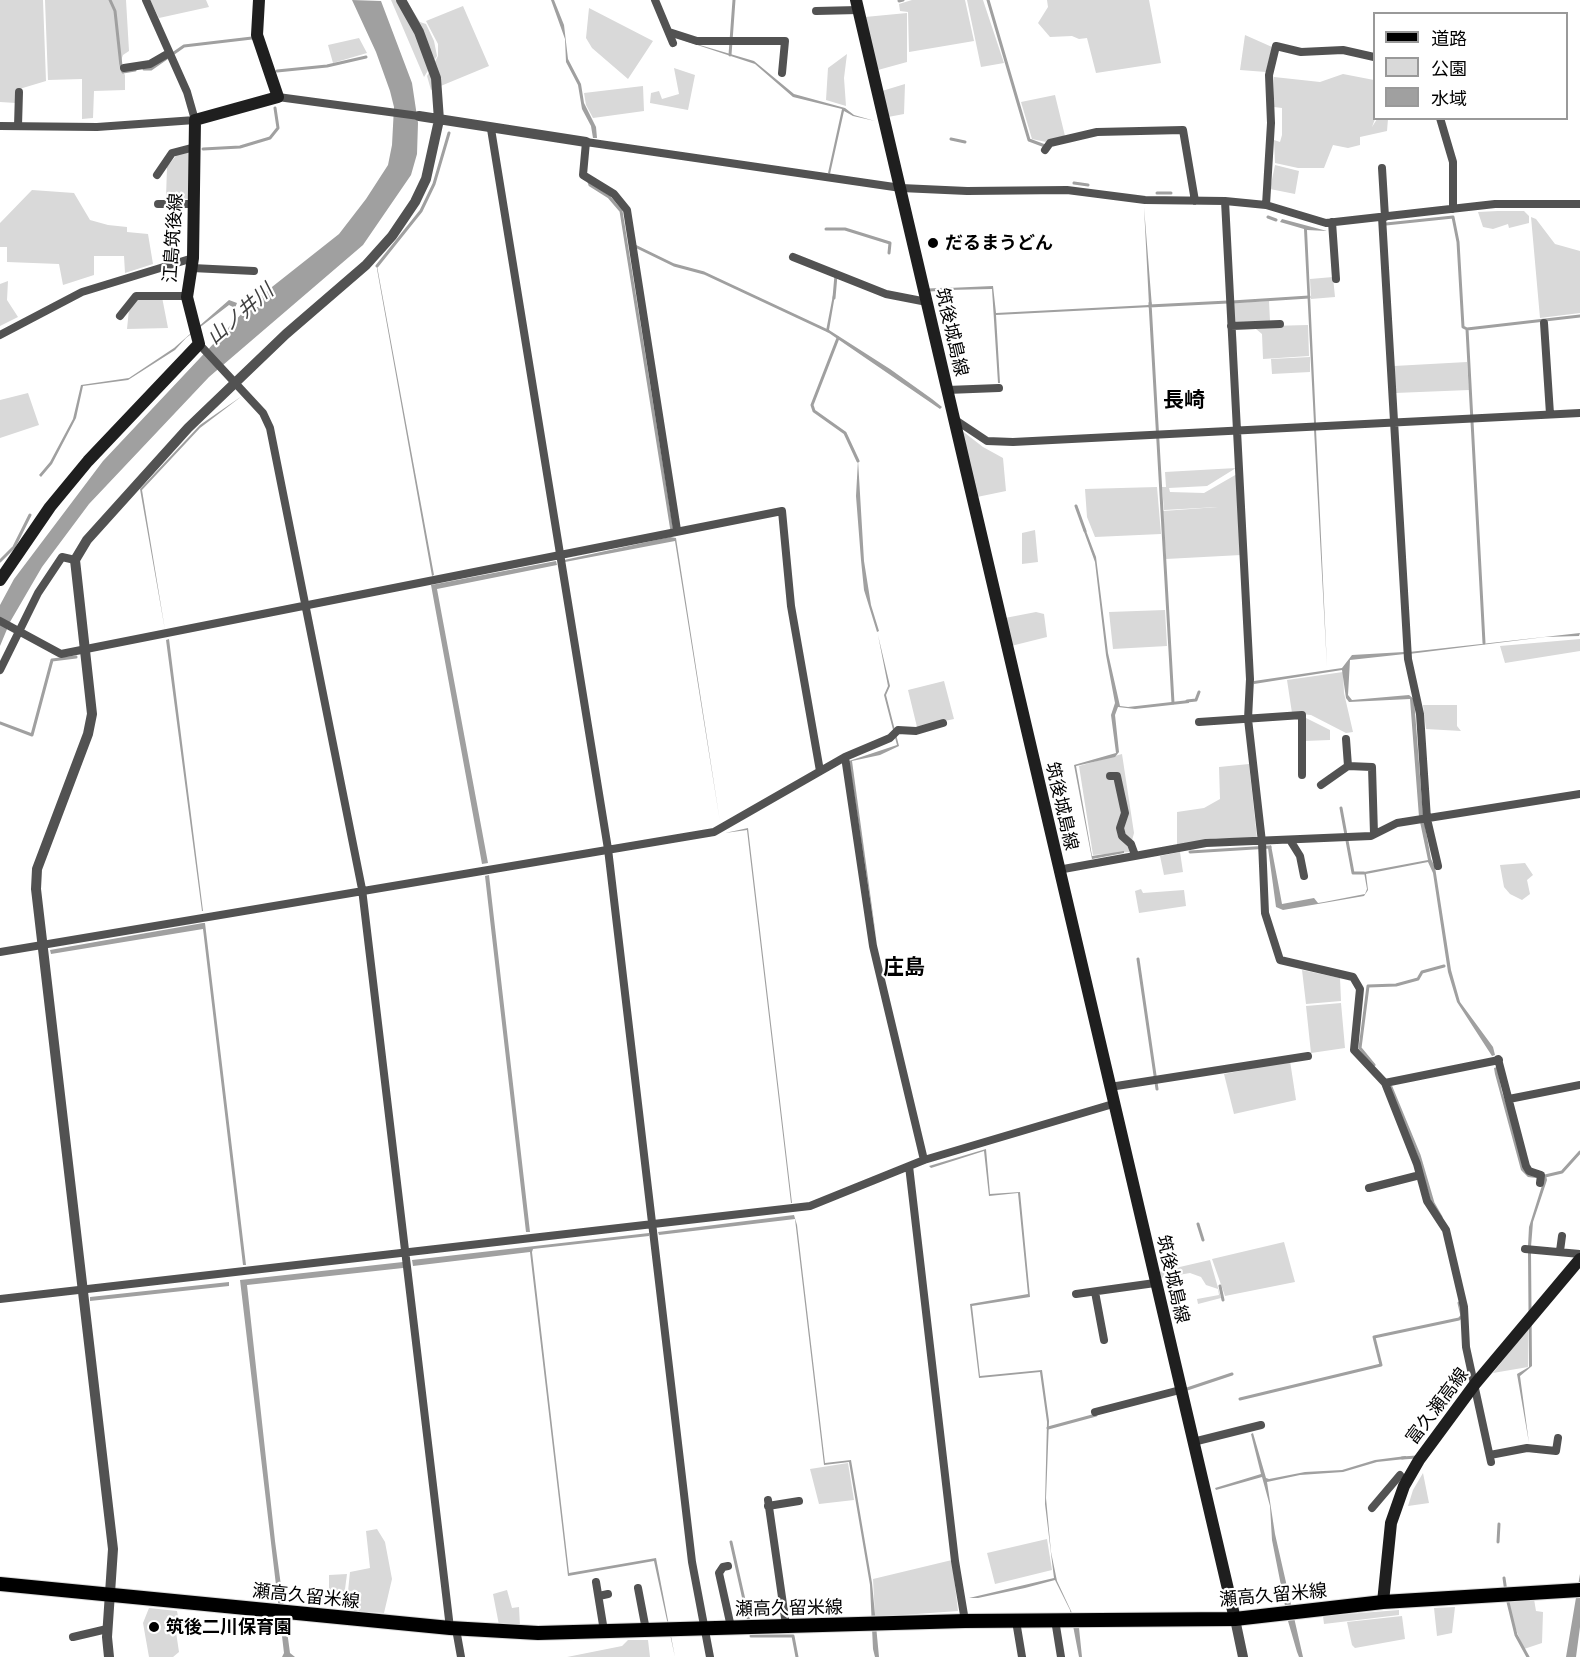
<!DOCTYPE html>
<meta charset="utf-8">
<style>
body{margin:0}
#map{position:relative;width:1580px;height:1657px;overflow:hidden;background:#fff;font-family:Barlow,"Noto Sans JP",sans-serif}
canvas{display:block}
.legend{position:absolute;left:1373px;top:12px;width:195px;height:108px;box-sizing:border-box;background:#fff;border:2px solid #999;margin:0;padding:8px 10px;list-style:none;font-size:18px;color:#000}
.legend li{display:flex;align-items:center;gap:12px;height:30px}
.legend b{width:30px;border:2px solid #999}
</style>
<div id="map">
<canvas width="1580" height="1657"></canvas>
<ul class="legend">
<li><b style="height:8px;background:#000"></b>道路</li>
<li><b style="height:16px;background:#d9d9d9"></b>公園</li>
<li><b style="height:16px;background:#a0a0a0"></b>水域</li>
</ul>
</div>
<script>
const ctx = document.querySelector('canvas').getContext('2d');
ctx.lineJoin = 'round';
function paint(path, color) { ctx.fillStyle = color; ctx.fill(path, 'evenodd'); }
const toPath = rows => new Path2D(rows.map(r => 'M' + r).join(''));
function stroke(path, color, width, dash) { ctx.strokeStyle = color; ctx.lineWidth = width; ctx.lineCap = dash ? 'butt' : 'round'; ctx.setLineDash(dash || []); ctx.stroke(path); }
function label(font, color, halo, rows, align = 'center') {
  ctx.font = font + ' Barlow,"Noto Sans JP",sans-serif'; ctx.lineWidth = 4.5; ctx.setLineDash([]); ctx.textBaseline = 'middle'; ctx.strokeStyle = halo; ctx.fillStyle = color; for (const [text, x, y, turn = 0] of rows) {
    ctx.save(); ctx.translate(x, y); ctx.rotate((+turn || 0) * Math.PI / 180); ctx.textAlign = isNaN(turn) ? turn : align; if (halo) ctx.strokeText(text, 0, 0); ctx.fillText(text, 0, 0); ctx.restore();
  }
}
paint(toPath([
 [0,0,43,0,46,81,16,90,16,103,0,102],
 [45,0,126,0,129,51,123,55,119,66,125,75,125,90,94,91,93,118,82,119,82,79,48,80],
 [150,0,206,0,209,7,159,18],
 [391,0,406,0,420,22,426,24,434,41,437,56,424,77],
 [912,0,965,0,974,41,909,52,908,12,900,11,899,4],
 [967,0,983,0,1004,63,981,67],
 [1047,0,1149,0,1161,63,1096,73,1087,38,1079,39,1072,36,1050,37,1038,23,1048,7],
 [463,6,489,66,431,90,427,76,438,56,438,44,426,21],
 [589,8,653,41,628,79,592,48,586,38],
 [907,13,907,62,878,70,865,17],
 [1245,35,1272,47,1266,72,1240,70],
 [359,38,367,53,333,63,328,45],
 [847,54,844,78,846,106,826,100,828,68],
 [674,68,695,75,688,110,650,103,651,93,659,91,662,99,679,94],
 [1343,74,1374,80,1375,119,1372,127,1377,119,1388,119,1387,131,1360,137,1360,145,1348,148,1333,145,1324,168,1298,168,1275,163,1274,140,1280,142,1282,135,1282,108,1274,107,1274,77,1320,82],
 [905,84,904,114,888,117,882,91],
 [643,86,644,111,593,118,586,105,584,93],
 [1055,95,1065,136,1046,142,1032,139,1021,102],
 [192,150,191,199,166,198,167,167,179,152],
 [1275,165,1299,171,1295,194,1270,189],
 [32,190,74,193,90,220,108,225,127,227,127,232,148,234,153,264,125,273,124,256,94,256,94,275,63,285,59,264,7,262,7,247,0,247,0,223],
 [1498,211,1524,211,1529,216,1529,223,1509,228,1508,224,1493,229,1483,227,1478,212],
 [1531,217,1536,219,1555,244,1580,251,1580,313,1540,318],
 [1333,277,1335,297,1311,299,1310,279],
 [8,281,7,300,18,317,0,326,0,284],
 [162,297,168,328,127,329,129,309,136,299],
 [1269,301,1270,321,1234,322,1232,303],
 [1308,325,1309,356,1263,359,1262,334,1256,329,1236,330,1237,354,1233,327],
 [1310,357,1310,372,1272,374,1271,359],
 [1467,362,1469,390,1395,393,1394,366],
 [28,393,39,425,0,438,0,400],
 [961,430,983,447,1003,458,1006,491,977,497],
 [1236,468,1207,486,1169,488,1170,492,1204,493,1237,474,1241,555,1166,559,1163,511,1218,507,1164,510,1162,487,1166,487,1165,472],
 [1157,487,1161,534,1095,537,1087,517,1085,489],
 [1035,530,1038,562,1022,564,1022,533],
 [1165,610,1167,646,1113,649,1109,612],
 [1036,612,1044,614,1047,637,1011,646,1005,618],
 [1580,639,1580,651,1505,663,1500,646],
 [1343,672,1344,693,1353,732,1346,733,1311,715,1292,713,1287,680],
 [944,681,954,719,917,727,908,690],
 [1423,705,1457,705,1457,726,1461,731,1426,729],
 [1304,717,1330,730,1330,740,1304,741],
 [1122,754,1134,833,1129,852,1093,855,1079,766],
 [1249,764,1257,838,1216,838,1177,845,1177,812,1204,808,1220,799,1219,767],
 [1180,852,1183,872,1164,875,1160,856],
 [1525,863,1533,875,1527,880,1530,894,1522,900,1510,894,1504,887,1500,865],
 [1141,889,1143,893,1184,890,1186,906,1139,913,1135,891],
 [1302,970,1340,978,1341,1001,1306,1004],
 [1341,1003,1345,1048,1311,1053,1306,1006],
 [1290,1061,1296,1100,1234,1114,1224,1074],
 [1284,1242,1295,1282,1225,1296,1212,1259],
 [1210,1260,1221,1298,1198,1304,1197,1299,1219,1295,1218,1289,1206,1285,1201,1277,1190,1273,1161,1278,1158,1272],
 [1528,1328,1528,1367,1493,1373],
 [848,1463,854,1500,819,1504,810,1469],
 [1423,1473,1429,1503,1408,1506,1413,1490],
 [377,1529,385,1542,392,1579,384,1613,346,1611,350,1572,370,1568,366,1531],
 [1047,1539,1052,1570,995,1584,987,1553],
 [952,1560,958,1611,875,1617,873,1579],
 [347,1574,344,1597,329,1595,329,1575],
 [507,1590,512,1608,519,1607,520,1626,499,1625,493,1594],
 [1534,1599,1536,1611,1543,1612,1542,1643,1524,1649,1514,1625,1509,1602],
 [1455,1607,1452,1633,1437,1636,1434,1608],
 [149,1608,177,1611,179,1622,185,1622,187,1630,176,1632,179,1652,173,1657,149,1657,143,1623],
 [1399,1610,1399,1615,1324,1624,1323,1616],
 [1402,1616,1405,1639,1355,1648,1352,1645,1347,1622],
 [628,1640,648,1640,650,1657,567,1657,622,1646]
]), '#d9d9d9');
paint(toPath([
 [352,0,381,1,412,83,418,123,417,154,411,175,363,245,209,377,89,504,42,567,10,622,0,646,0,605,14,579,103,461,248,307,258,307,258,298,339,234,366,199,388,165,392,145,394,107,390,91,376,52],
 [551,0,554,0,564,25,568,59,581,84,584,103,596,127,597,138,593,138,591,126,582,109,578,85,566,62,565,39],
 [676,38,754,61,794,94,845,108,854,115,875,121,853,116,844,111,830,174,828,173,842,109,793,97,755,64],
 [1144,207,1152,307,996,315,1000,383,998,383,992,289,948,290,948,288,993,286,996,313,1149,305],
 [1282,219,1327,231,1307,230,1316,423,1314,423,1304,229,1280,222],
 [377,266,434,575,432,576,377,269],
 [833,295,835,295,829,330,890,369,932,399,942,407,940,409,826,331],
 [229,300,237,303,235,308,229,305,186,338,175,350,128,380,83,386,76,418,52,464,41,477,39,475,50,462,73,419,81,385,129,378,174,348],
 [242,396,200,428,142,490,165,630,140,489,200,425],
 [1314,429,1316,429,1327,667],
 [858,460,864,561,871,605,879,631,877,632,864,590,861,560,856,496],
 [1085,528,1096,557,1108,653,1120,706,1128,707,1189,700,1189,703,1135,709,1118,707,1115,715,1119,752,1115,757,1076,766,1092,856,1124,851,1124,853,1092,859,1074,765,1116,753,1111,715,1115,703,1106,655,1095,562,1083,529],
 [670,537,676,538,720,822,675,541,565,562,564,560],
 [556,561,557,565,437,589,488,863,482,864,431,585],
 [1580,633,1579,636,1545,637,1409,654,1409,652],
 [878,635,890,686,886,695,899,746,880,755,852,761,877,944,849,761,897,745,884,695,888,686],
 [169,639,203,911,202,911,166,640],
 [1404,652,1405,654,1350,660,1348,695,1352,700,1409,695,1414,699,1423,815,1431,859,1435,867,1451,970,1460,1002,1493,1047,1495,1055,1492,1056,1457,1002,1448,972,1433,873,1428,862,1366,874,1368,890,1364,896,1283,910,1276,907,1268,848,1271,845,1282,904,1314,898,1318,903,1324,902,1365,894,1367,889,1364,872,1428,860,1419,817,1410,699,1349,702,1346,698,1342,670,1254,684,1254,681,1342,668,1352,655],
 [748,828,792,1203,791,1203,747,830,725,833],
 [489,875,530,1232,526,1232,485,876],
 [203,923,205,923,246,1265,243,1265,203,929,51,954,50,950],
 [1497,1067,1502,1092,1532,1175,1546,1175,1547,1180,1533,1222,1531,1247,1528,1246,1529,1227,1544,1179,1528,1177,1521,1170,1495,1074,1494,1068],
 [986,1149,990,1194,1020,1192,1030,1297,972,1306,980,1376,1042,1370,1049,1421,1046,1498,1051,1552,1057,1581,1079,1628,1082,1657,1079,1657,1070,1610,1055,1580,1025,1588,978,1598,969,1598,1054,1578,1045,1504,1047,1422,1040,1372,979,1378,970,1304,1028,1294,1018,1193,989,1196,984,1151,931,1168,929,1166],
 [794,1215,797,1225,825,1463,851,1460,872,1583,879,1657,875,1657,873,1649,870,1585,849,1462,824,1465,795,1219,659,1235,658,1232],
 [649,1233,649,1236,533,1249,532,1252,569,1573,656,1558,675,1657,654,1561,568,1576,530,1252,413,1266,412,1260],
 [1528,1252,1531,1252,1532,1366,1520,1376,1529,1443,1517,1374,1529,1367],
 [403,1262,403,1268,247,1285,275,1541,290,1653,295,1657,282,1657,284,1653,240,1280],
 [229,1282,229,1286,90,1301,90,1297],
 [1253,1433,1266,1478,1269,1479,1305,1472,1342,1470,1375,1460,1406,1456,1405,1459,1377,1462,1343,1472,1300,1475,1267,1482,1275,1534,1303,1657,1299,1657,1297,1652,1288,1621,1272,1540,1270,1506,1262,1477,1216,1490,1215,1488,1261,1474,1251,1434],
 [1580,1574,1580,1627,1576,1657,1566,1657]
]), '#a0a0a0');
stroke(toPath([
 [110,0,115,11,121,66,123,72,135,70],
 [988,0,1029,140,1045,146],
 [899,1,903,0],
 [730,55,734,0],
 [144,69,151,69,184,46,252,38],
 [277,71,327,66,366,57],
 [951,139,965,142],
 [203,149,240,147,270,138,278,128,275,108],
 [589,182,590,185,609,197,621,211,672,531],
 [1074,183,1088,185],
 [1157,193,1171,193],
 [1268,217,1276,220],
 [1386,224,1453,217,1458,242,1463,327,1467,329,1484,643],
 [826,229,845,229,890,243,889,253],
 [635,246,674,265,704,273,828,331],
 [377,266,421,211,434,184,449,133],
 [928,290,951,289],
 [834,298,836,275],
 [1232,302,1309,297],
 [1150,303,1173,703],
 [1149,306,1228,302],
 [1467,329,1580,316],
 [838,338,812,405,814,411,845,433,858,461],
 [1076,506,1085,531],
 [0,561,14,547,30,515],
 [1187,701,1196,700,1199,692],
 [0,723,32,735,52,660,76,657],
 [1341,808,1353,873,1364,873],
 [1190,852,1270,847],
 [1138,959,1157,1089],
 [1374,1065,1360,1048,1368,986,1396,985,1418,979,1422,972,1444,966],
 [1391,1087,1419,1155,1433,1203,1441,1217],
 [1545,1176,1562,1172,1580,1152],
 [1198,1224,1203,1240],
 [1220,1286,1223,1300],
 [1187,1389,1232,1374],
 [1240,1399,1381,1365,1374,1337,1459,1319,1462,1316,1459,1303],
 [1048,1428,1096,1415],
 [1402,1458,1417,1457],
 [731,1542,749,1622],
 [1498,1542,1499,1524],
 [1504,1578,1506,1592],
 [1507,1598,1516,1635,1528,1657],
 [751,1636,793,1636,797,1657]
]), '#a0a0a0', 3);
const primary = toPath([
 [0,1584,450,1628,538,1633,965,1621,1235,1619,1383,1602,1580,1590]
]);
stroke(primary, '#dbdbdb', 16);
stroke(toPath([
 [655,0,673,43],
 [816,11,858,10],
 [669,32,697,41,785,41,782,73],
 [124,68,150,64,169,53],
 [278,97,419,116],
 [1440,118,1453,162,1453,209],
 [0,126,97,127,195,120,187,92,146,0],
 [18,126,19,92],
 [491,129,608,849,692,1562,710,1657],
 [1045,150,1050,143,1097,132,1183,130,1195,201],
 [1382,168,1385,217],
 [157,175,172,153,195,147],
 [1225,201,1250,679,1248,719,1262,842,1265,913,1280,960,1353,977,1360,989,1354,1050,1385,1083,1417,1164,1427,1201,1446,1230,1464,1307,1466,1347,1491,1462],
 [158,204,194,204],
 [1266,205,1271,123,1269,75,1276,46,1301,52,1343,50,1374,57],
 [1382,217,1408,659,1420,714,1427,819,1438,866],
 [1332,222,1336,279],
 [793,257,886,294,927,302],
 [192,268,254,271],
 [120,316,136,296,187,296],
 [1544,323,1550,414],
 [1231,326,1280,324],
 [0,335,82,292,193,258],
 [199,344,263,413,270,428,362,889,450,1628],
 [947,390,999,388],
 [954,419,987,441,1013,442,1580,413],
 [677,530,627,210,614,194,583,175,586,142,901,188,967,191,1067,190,1145,200,1225,201,1266,205,1326,223,1495,204,1580,204],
 [0,621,61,654,782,511,791,606,820,771],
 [0,670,38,593,62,557,75,560],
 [1199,722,1302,715,1302,775],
 [1346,739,1348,766],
 [845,757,873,946,924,1160],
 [1110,776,1117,776,1125,813,1120,828,1122,836,1131,844,1135,855],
 [1321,785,1348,766,1372,767,1374,834],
 [1290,840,1300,856,1304,876],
 [1058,870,1206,843,1371,836,1397,823,1580,794],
 [0,952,714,832,845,757,890,738,898,730,916,731,943,723],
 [1498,1059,1526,1166,1529,1171,1541,1175,1540,1183],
 [1385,1083,1499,1060],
 [1110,1087,1308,1056],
 [1509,1099,1580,1085],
 [909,1166,955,1561,965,1621],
 [1369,1188,1420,1175],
 [1525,1249,1580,1254],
 [1560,1251,1562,1236],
 [1095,1292,1104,1340],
 [1076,1294,1155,1283],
 [0,1299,810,1206,924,1160,1113,1104],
 [1095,1412,1180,1390],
 [1193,1442,1261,1425],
 [1490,1455,1527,1448,1556,1451,1558,1438],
 [768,1500,786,1625],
 [768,1506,799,1501],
 [1372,1508,1400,1475],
 [728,1566,723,1567,719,1573,731,1627],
 [596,1582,604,1631],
 [638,1588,646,1630],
 [599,1596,608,1594],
 [1057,1620,1056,1626,1061,1657],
 [1016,1621,1022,1657],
 [456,1629,461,1657],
 [73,1637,107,1629]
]), '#525252', 8);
stroke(toPath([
 [419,116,586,142],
 [1235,1619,1243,1657],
 [109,1657,107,1637,113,1549,36,889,37,869,88,734,92,714,75,560,87,540,188,428,286,334,366,265,392,236,415,202,426,179,439,120,436,78,419,32,401,0]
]), '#525252', 10);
stroke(toPath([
 [856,0,1235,1619],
 [0,580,50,507,88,461,199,344,187,297,193,258,195,120,278,97,257,35,259,0],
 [1383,1602,1391,1523,1404,1486,1419,1460,1475,1384,1580,1259]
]), '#1f1f1f', 12);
stroke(primary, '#000', 14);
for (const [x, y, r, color] of [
 [933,243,6,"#000"],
 [154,1627,6,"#000"]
]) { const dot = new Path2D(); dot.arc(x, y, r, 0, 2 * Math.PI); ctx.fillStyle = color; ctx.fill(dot); stroke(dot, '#fff', 2); }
label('18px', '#000', '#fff', [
 ["江島筑後線",173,238,-86],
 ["筑後城島線",952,332,77],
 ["筑後城島線",1062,806,77],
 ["筑後城島線",1173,1279,77],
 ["富久瀬高線",1437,1406,-53],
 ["瀬高久留米線",1273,1595,-5],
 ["瀬高久留米線",306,1596,6],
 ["瀬高久留米線",789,1608,-1]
]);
label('bold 18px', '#000', '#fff', [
 ["だるまうどん",945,243],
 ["筑後二川保育園",166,1627]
], 'left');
label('italic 20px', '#414141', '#fff', [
 ["山ノ井川",240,314,-41]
]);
label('bold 21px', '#000', '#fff', [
 ["長崎",1184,400],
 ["庄島",904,967]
]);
</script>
